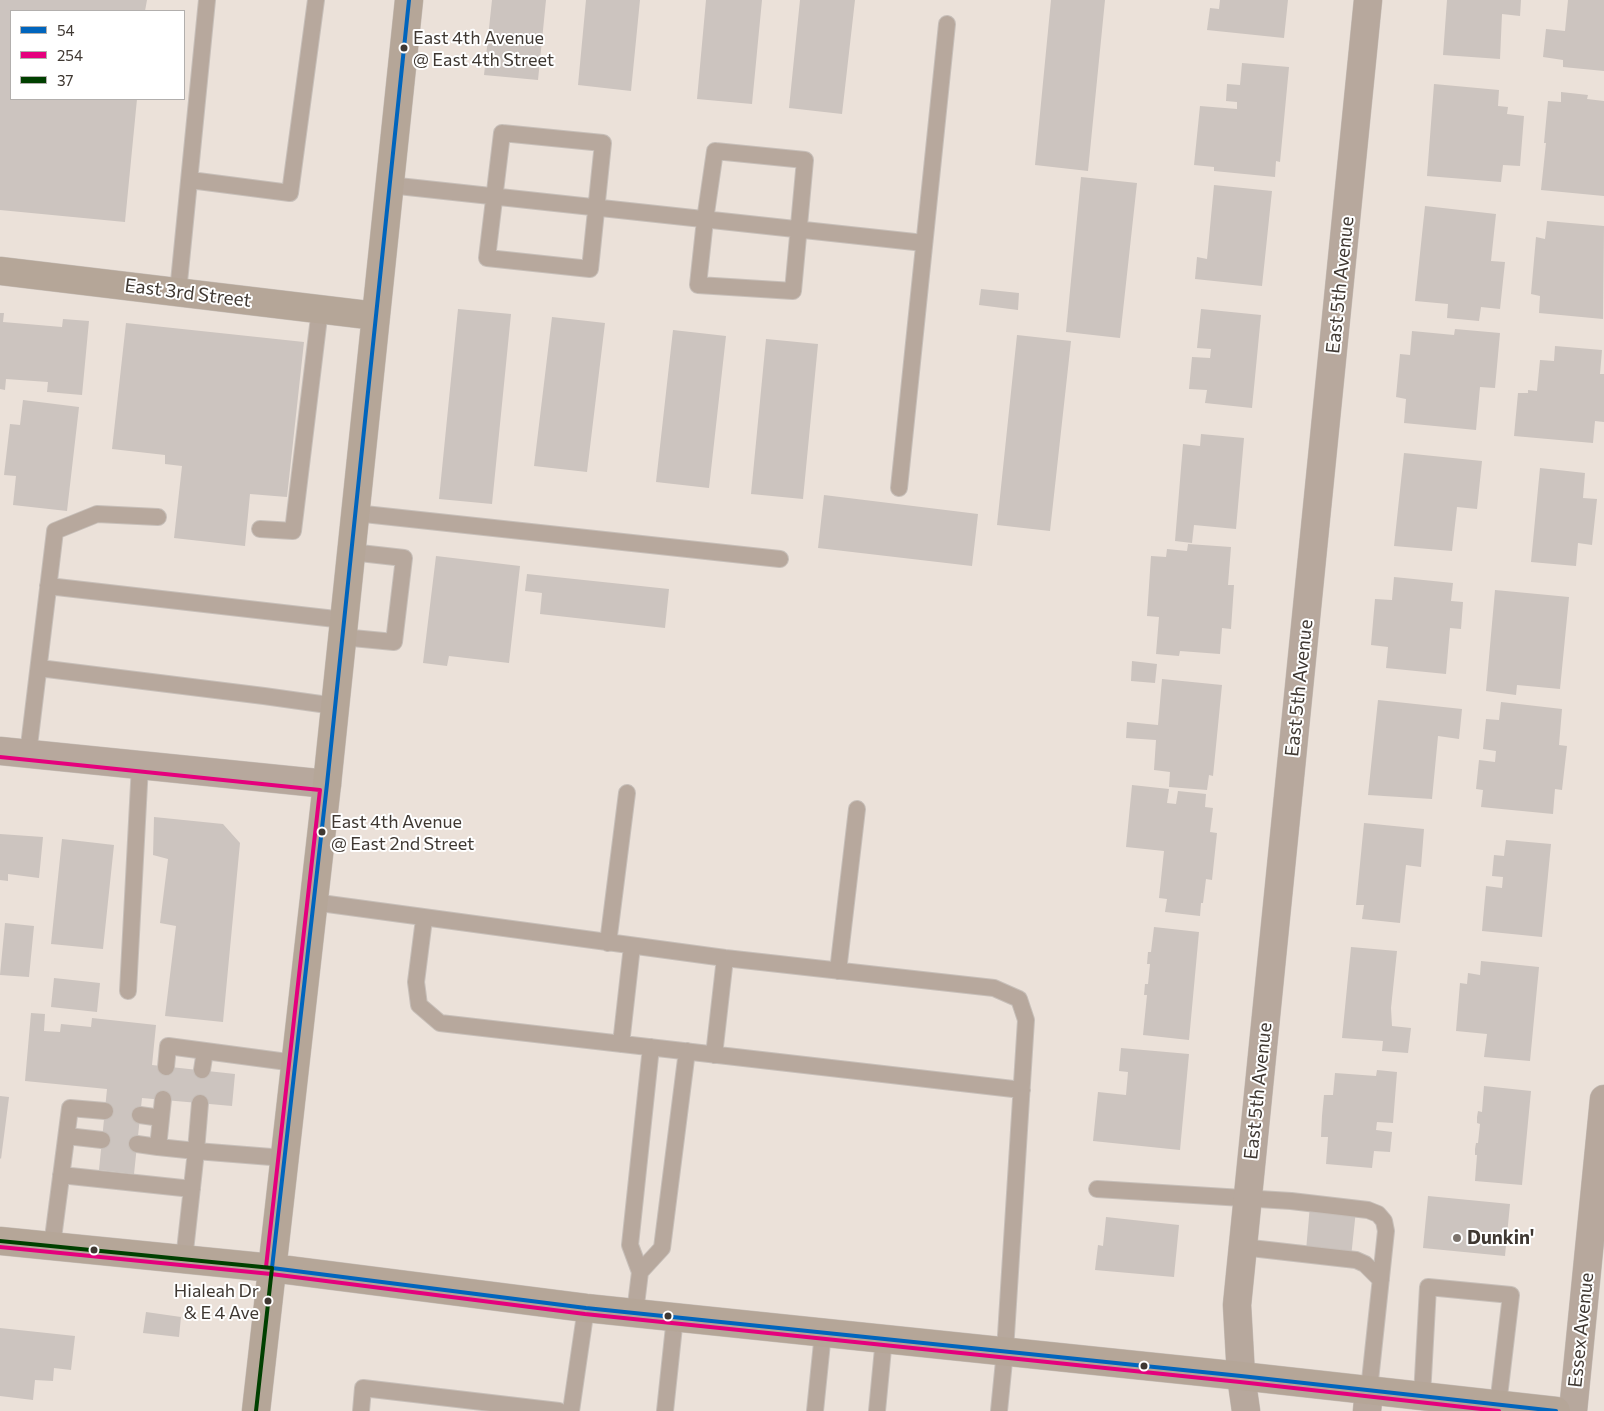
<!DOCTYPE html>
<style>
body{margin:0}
#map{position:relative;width:1604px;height:1411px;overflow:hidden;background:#ebe1d9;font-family:Commissioner,sans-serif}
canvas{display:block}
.legend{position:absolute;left:10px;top:10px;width:175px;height:90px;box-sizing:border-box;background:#fff;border:1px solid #b2afad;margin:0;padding:6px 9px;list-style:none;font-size:15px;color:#3f3832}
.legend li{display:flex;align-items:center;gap:10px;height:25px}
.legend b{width:25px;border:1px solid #b2afad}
</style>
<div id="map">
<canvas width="1604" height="1411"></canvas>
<ul class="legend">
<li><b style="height:6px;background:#0065bd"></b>54</li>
<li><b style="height:6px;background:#e5007d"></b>254</li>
<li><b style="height:6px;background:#004000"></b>37</li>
</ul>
</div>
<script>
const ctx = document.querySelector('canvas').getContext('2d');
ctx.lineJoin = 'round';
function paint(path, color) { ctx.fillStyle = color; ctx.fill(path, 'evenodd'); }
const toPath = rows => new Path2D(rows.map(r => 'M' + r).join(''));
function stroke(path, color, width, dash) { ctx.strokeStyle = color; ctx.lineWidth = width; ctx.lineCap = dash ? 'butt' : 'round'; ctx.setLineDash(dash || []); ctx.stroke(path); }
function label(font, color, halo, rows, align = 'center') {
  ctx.font = font + ' Commissioner,sans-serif'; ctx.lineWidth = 4; ctx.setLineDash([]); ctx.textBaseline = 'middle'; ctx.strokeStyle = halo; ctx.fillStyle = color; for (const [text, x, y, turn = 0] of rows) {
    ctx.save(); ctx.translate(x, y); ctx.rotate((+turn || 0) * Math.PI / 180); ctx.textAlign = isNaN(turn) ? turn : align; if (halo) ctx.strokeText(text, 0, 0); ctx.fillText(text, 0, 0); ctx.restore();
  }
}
paint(toPath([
 [0,0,147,0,145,11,11,11,11,99,137,99,125,222,0,210],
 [492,0,546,0,538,80,484,75],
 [586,0,640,0,631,91,578,85],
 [706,0,762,0,752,104,697,99],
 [800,0,855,0,842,114,789,108],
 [1051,0,1105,0,1088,171,1035,165],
 [1220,0,1288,0,1284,38,1207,30,1210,8,1219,9],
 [1447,0,1521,0,1520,16,1502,14,1500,59,1443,55],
 [1568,0,1604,0,1604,71,1563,67,1563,60,1543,57,1546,29,1565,31],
 [1242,63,1289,67,1280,162,1276,161,1275,177,1214,171,1214,167,1194,165,1200,106,1237,109,1237,102,1226,101,1227,84,1240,85],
 [1434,84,1499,90,1498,106,1508,107,1507,114,1524,116,1520,166,1503,165,1501,182,1427,176],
 [1561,92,1588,95,1587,99,1604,101,1604,196,1541,190,1546,143,1544,143,1548,101,1561,102],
 [1081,177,1137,183,1120,338,1066,332],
 [1214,185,1272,191,1262,286,1195,279,1197,257,1207,259],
 [1425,206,1496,214,1491,261,1505,262,1500,309,1481,307,1479,321,1447,318,1448,304,1415,301],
 [1547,221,1604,226,1603,319,1539,313,1540,296,1531,294,1536,237,1545,239],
 [981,289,1019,293,1018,310,979,305],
 [458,309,511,314,492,504,439,499],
 [1201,309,1261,315,1252,408,1205,403,1207,390,1189,389,1192,357,1210,358,1211,349,1197,348],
 [0,313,4,313,3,322,62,327,63,319,89,321,82,395,47,392,48,382,6,379,5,390,0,389],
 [552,317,605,323,587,472,534,466],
 [126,323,304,342,287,497,250,494,245,546,174,538,182,466,165,464,165,455,112,449],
 [1455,329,1500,333,1495,388,1480,387,1476,430,1404,423,1406,399,1396,397,1400,354,1410,355,1412,331,1454,335],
 [673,330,726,336,709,488,656,482],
 [1017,335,1071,341,1050,531,997,525],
 [766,339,818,344,803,499,751,494],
 [1555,346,1602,350,1600,374,1604,374,1604,422,1595,421,1593,443,1514,436,1518,393,1528,393,1528,390,1537,391,1540,360,1554,361],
 [23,400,79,407,67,511,13,505,16,476,4,475,10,424,20,425],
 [1201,434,1244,438,1236,529,1194,525,1192,543,1175,541,1183,444,1200,446],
 [1404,453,1482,461,1477,509,1457,507,1452,551,1394,546],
 [1540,468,1585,473,1583,498,1597,499,1592,545,1578,543,1576,566,1531,562],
 [824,495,978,514,972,566,818,548],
 [1188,544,1231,547,1228,585,1234,585,1231,629,1222,628,1220,654,1180,651,1179,656,1156,654,1159,617,1147,616,1151,556,1166,557,1167,549,1187,551],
 [436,556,520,566,509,663,449,656,447,666,423,663],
 [527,574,669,589,665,628,540,614,542,593,525,591],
 [1394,577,1453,583,1451,601,1463,602,1461,629,1450,628,1446,674,1386,668,1388,647,1371,645,1375,599,1392,600],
 [1495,590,1569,597,1560,689,1517,685,1516,695,1486,691],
 [1132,661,1157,664,1155,683,1131,681],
 [1162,679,1222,685,1213,776,1209,775,1207,790,1169,787,1170,772,1154,770,1156,740,1126,738,1127,722,1158,725],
 [1378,700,1462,709,1459,739,1438,736,1432,799,1368,795],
 [1501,702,1562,709,1559,745,1567,746,1562,790,1555,789,1553,814,1481,807,1483,790,1476,789,1479,760,1495,762,1496,751,1483,749,1486,719,1499,720],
 [1132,785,1169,789,1167,803,1176,804,1178,791,1206,794,1205,807,1213,808,1210,832,1217,833,1212,880,1206,879,1203,903,1201,903,1200,916,1165,912,1167,899,1159,898,1164,851,1126,847],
 [154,817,223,824,240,843,223,1022,165,1016,176,926,160,923,168,859,153,855],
 [1364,823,1424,829,1421,867,1406,865,1400,923,1362,919,1364,905,1356,905],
 [0,834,43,837,39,878,8,874,8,881,0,880],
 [62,839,114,845,103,949,51,944],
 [1506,840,1551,844,1542,937,1482,931,1486,886,1502,888,1503,877,1492,876,1494,855,1504,856],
 [5,923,34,926,29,977,0,975],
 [1154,927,1199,932,1189,1040,1143,1035,1147,995,1144,995,1145,984,1148,984,1150,964,1147,964,1148,952,1151,952],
 [1351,947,1397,951,1391,1008,1392,1026,1411,1028,1408,1053,1382,1051,1383,1041,1342,1038],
 [1481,961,1539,967,1530,1061,1484,1057,1487,1034,1456,1031,1460,983,1467,984,1468,973,1480,975],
 [54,978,100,983,97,1012,51,1007],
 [31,1013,45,1014,44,1031,60,1032,61,1024,91,1027,92,1018,156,1025,152,1065,235,1074,232,1106,142,1098,134,1174,99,1170,107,1089,25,1081],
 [1121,1048,1189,1054,1180,1150,1093,1141,1098,1092,1126,1095,1128,1072,1119,1071],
 [1377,1070,1397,1072,1393,1123,1377,1122,1376,1130,1392,1132,1390,1152,1374,1151,1372,1168,1326,1164,1328,1137,1321,1137,1322,1116,1324,1095,1333,1095,1335,1073,1376,1076],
 [1484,1086,1531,1091,1522,1185,1475,1181,1477,1155,1475,1155,1475,1149,1476,1143,1478,1143,1480,1124,1477,1123,1477,1117,1478,1111,1482,1112],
 [0,1096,9,1097,1,1159,0,1158],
 [1428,1196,1510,1204,1505,1256,1423,1248],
 [1310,1205,1356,1210,1350,1267,1305,1262],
 [1106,1217,1179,1225,1174,1277,1095,1270,1098,1245,1103,1246],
 [146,1312,181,1317,179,1337,143,1333],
 [0,1328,75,1336,71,1370,54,1368,53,1381,35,1380,33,1400,0,1396]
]), '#ccc4bf');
const lane = toPath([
 [502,133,603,143,590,269,487,258,502,133],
 [715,151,805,160,793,291,698,285,705,220,715,151],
 [190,180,290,193,316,0],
 [389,185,924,243],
 [178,292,207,0],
 [899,488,947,24],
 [355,513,780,559],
 [260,529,293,531,320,309],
 [48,586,344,620],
 [342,637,394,642,404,558,351,552],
 [39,668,264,696,335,706],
 [28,754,55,531,97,514,158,517],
 [313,902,725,958,994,988,1019,999,1026,1020,1005,1351,999,1411],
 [424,919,416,982,419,1005,440,1023,1022,1090],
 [608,943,627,793],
 [838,971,857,809],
 [128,991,140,765],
 [621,1044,632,946],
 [714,1055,725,958],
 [166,1067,168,1046,295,1063],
 [202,1070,205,1051],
 [140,1115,161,1118],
 [67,1136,102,1140],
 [137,1144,158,1147,163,1099],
 [158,1147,196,1151,200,1103],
 [61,1175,192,1189],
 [1097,1189,1291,1201,1368,1210,1378,1214,1384,1221,1386,1231,1369,1390],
 [52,1246,70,1108,105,1111],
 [1242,1247,1356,1260,1365,1264,1381,1280],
 [184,1260,196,1151,284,1158],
 [640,1272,662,1248,687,1051],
 [635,1313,640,1272,630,1245,651,1047],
 [1422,1396,1428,1287,1511,1295,1498,1405],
 [361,1411,363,1388,559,1411],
 [571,1411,586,1308],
 [665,1411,675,1317],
 [815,1411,823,1333],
 [877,1411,884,1338]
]);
const street = toPath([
 [0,751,327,784],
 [1246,1411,1241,1376,1237,1305,1368,0],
 [1367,1411,1369,1390],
 [1573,1411,1604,1099]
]);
const secondary = toPath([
 [0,271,376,316],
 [0,1241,272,1268,586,1308,1241,1376,1556,1411],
 [256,1411,327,784,409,0]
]);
stroke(lane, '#c7bfb9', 18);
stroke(street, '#c7bfb9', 29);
stroke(secondary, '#c7bfb9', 29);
stroke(lane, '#b7a89d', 16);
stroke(street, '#b7a89d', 28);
stroke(secondary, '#b5a698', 28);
stroke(toPath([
 [409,0,327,784,272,1268,586,1308,1241,1376,1556,1411]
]), '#0065bd', 4);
stroke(toPath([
 [0,757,320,790,266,1267],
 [0,1247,271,1274,585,1314,1240,1382,1499,1411]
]), '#e5007d', 4);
stroke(toPath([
 [0,1241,272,1268],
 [256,1411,272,1268]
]), '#004000', 4);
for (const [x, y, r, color] of [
 [404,48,4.5,"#3f3832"],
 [322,832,4.5,"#3f3832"],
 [1457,1238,5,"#7b736c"],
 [94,1250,4.5,"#3f3832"],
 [268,1301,4.5,"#3f3832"],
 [668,1316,4.5,"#3f3832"],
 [1144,1366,4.5,"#3f3832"]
]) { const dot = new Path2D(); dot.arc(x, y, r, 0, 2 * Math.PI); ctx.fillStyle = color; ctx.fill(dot); stroke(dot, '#fff', 2); }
label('18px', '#3f3832', '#fff', [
 ["East 4th Avenue",413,38],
 ["@ East 4th Street",413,60],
 ["East 4th Avenue",331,822],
 ["@ East 2nd Street",331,844],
 ["Hialeah Dr",259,1291,"right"],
 ["& E 4 Ave",259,1313,"right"]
], 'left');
label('19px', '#3f3832', '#fff', [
 ["East 5th Avenue",1340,285,-84],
 ["East 3rd Street",188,293,7],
 ["East 5th Avenue",1299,688,-84],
 ["East 5th Avenue",1258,1091,-84],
 ["Essex Avenue",1581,1330,-84]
]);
label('bold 19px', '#3f3832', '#fff', [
 ["Dunkin'",1467,1238]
], 'left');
</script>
